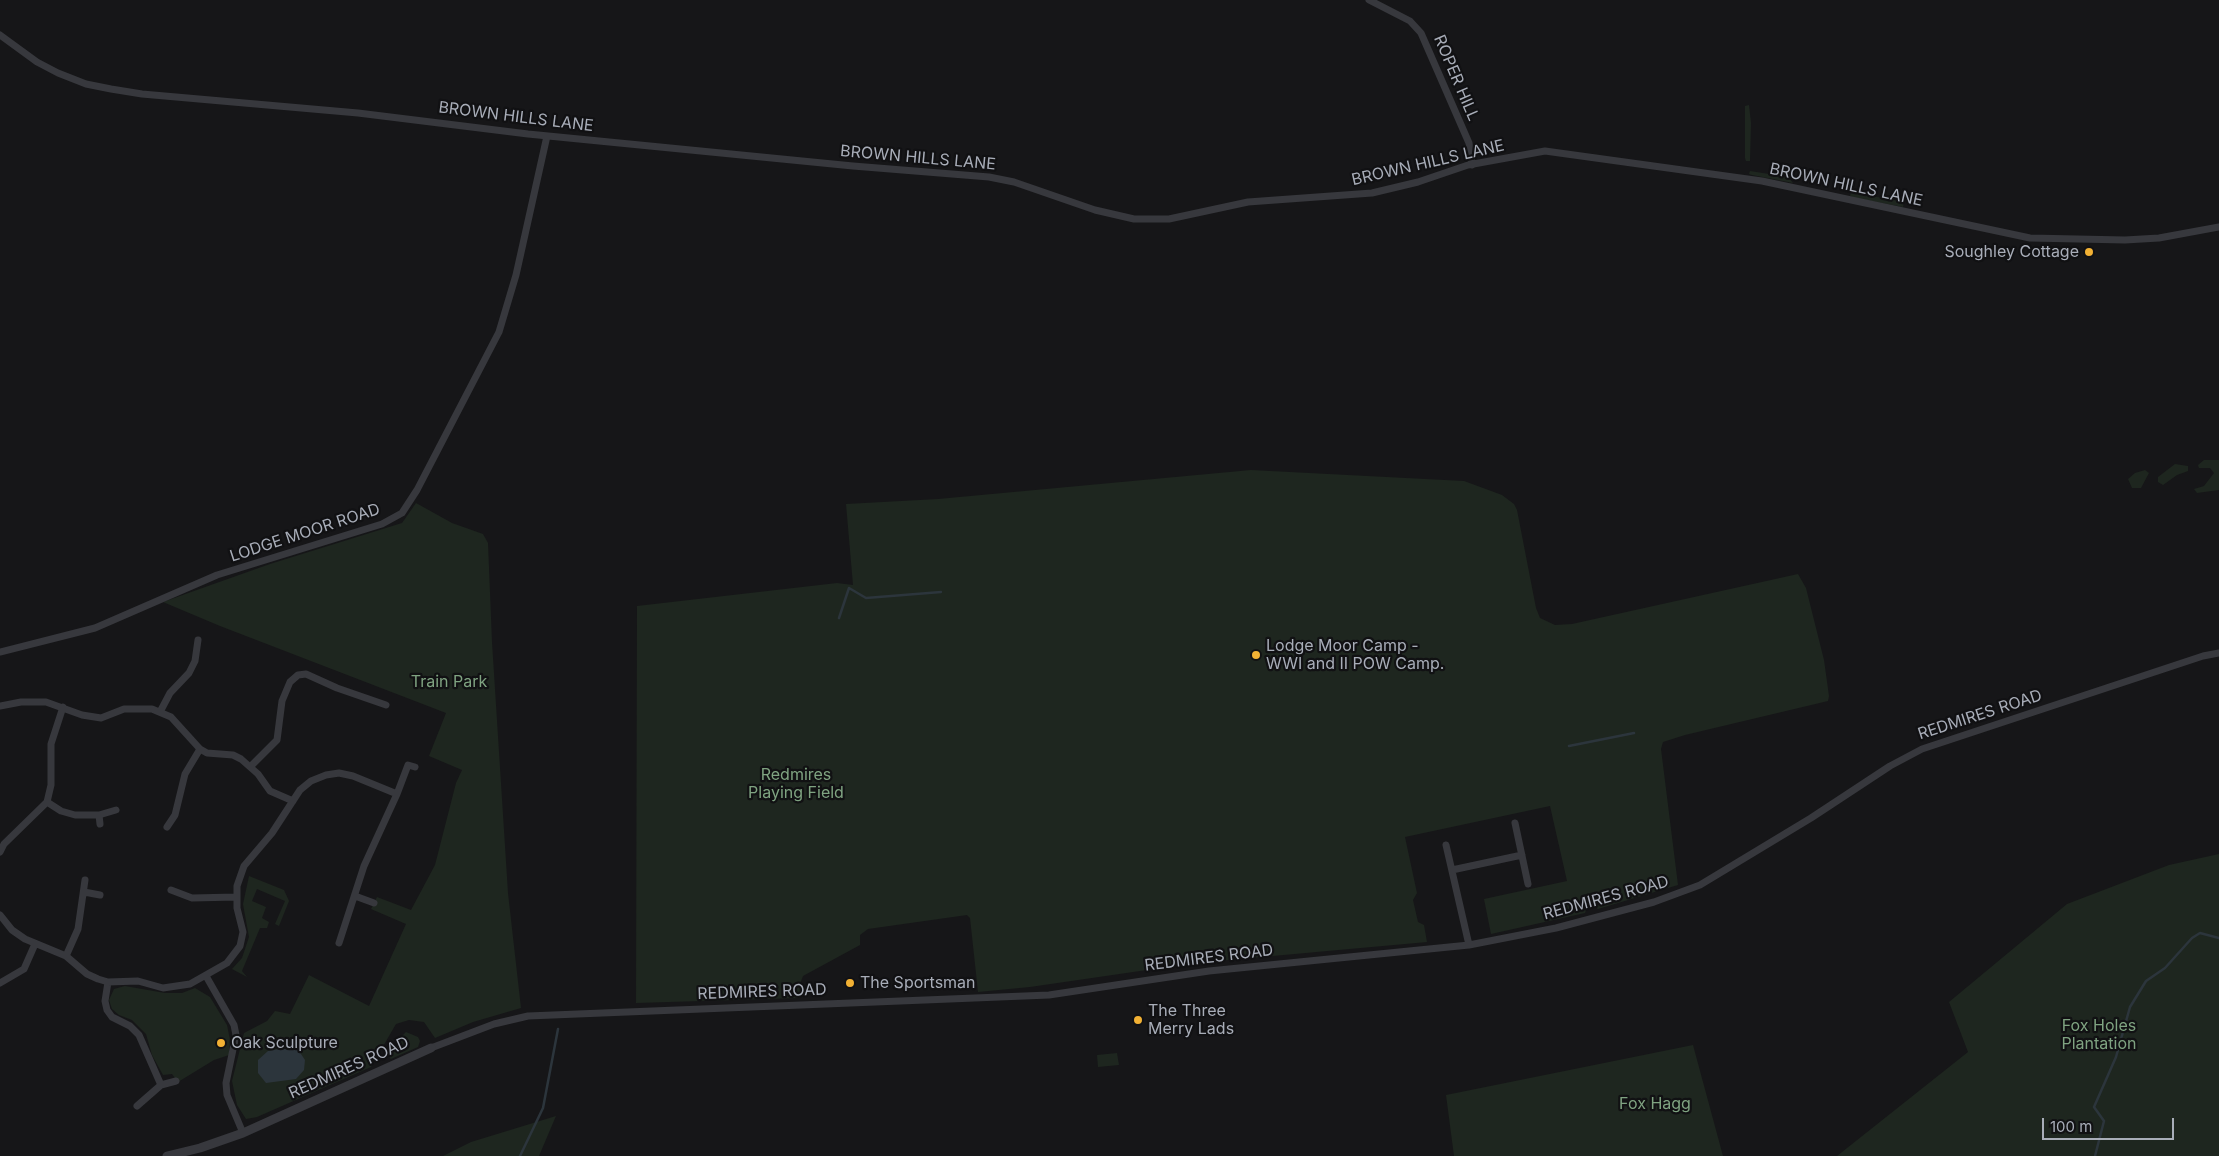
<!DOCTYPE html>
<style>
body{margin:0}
#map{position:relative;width:2219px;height:1156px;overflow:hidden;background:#161618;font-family:Inter,sans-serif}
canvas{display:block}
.scale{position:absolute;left:2042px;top:1118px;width:132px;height:22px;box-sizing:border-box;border:2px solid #a8adb8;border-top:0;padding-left:6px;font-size:15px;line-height:18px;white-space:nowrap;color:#a8adb8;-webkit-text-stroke:4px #111113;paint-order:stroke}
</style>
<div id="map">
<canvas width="2219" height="1156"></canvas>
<div class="scale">100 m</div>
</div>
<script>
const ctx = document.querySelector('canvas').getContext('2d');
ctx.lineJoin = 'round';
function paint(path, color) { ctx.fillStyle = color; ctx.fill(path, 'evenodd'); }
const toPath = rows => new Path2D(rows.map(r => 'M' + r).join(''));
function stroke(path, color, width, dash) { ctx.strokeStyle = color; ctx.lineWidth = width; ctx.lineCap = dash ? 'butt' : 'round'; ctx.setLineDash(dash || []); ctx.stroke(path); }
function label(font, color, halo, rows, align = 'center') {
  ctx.font = font + ' Inter,sans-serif'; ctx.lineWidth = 4.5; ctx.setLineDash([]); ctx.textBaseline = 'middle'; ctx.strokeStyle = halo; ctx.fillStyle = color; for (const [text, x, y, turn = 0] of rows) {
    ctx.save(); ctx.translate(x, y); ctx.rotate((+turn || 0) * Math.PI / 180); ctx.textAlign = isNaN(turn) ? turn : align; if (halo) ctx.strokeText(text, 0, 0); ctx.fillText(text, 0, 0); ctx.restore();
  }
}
paint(toPath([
 [1749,105,1751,123,1750,161,1746,161,1745,158,1745,106],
 [1750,171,1788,177,1793,183,1752,175,1749,174],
 [1851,192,1899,201,1904,203,1903,207,1855,198,1850,196],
 [2204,460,2219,460,2219,490,2197,493,2194,489,2204,486,2214,473,2210,468,2199,468,2198,465],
 [2175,464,2188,466,2188,471,2177,475,2163,485,2158,482,2158,477],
 [1251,470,1464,481,1502,495,1514,504,1517,510,1536,608,1540,618,1555,625,1572,624,1798,574,1806,588,1824,660,1829,696,1828,701,1685,735,1663,742,1661,749,1678,885,1598,909,1595,907,1587,908,1585,913,1491,934,1484,899,1567,881,1550,806,1405,837,1417,893,1413,900,1418,922,1424,925,1427,942,1195,963,1030,987,978,992,970,918,967,915,868,929,860,935,860,945,803,976,800,984,800,998,636,1003,637,606,837,583,853,585,846,504,938,499],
 [2145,470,2149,473,2141,488,2132,488,2128,479,2135,473],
 [416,503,452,523,483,534,488,543,492,642,508,893,521,1008,473,1022,435,1038,424,1022,409,1020,396,1024,371,1067,257,1117,246,1119,237,1105,232,1081,244,1033,267,1021,275,1011,290,1014,309,975,369,1006,406,924,371,909,377,897,411,910,435,865,456,783,462,770,429,756,446,713,220,626,163,602,270,564,402,523],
 [2219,854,2219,1156,1837,1156,1968,1052,1949,1002,2067,904,2169,865],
 [249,876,284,890,289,901,279,926,275,924,285,901,257,889,252,901,266,907,262,918,269,922,267,928,260,928,242,971,247,977,232,969,242,958,249,937,243,904],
 [125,986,165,993,182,993,195,988,210,997,227,1025,230,1040,229,1055,214,1060,178,1082,172,1074,163,1075,152,1055,146,1034,132,1020,119,1015,112,1009,109,1000,114,989],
 [406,1032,418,1037,420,1041,418,1047,391,1059,389,1057,401,1037],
 [1693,1045,1723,1156,1454,1156,1446,1095],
 [1117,1053,1119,1065,1098,1067,1097,1055],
 [556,1116,539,1156,443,1156,471,1142]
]), '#1e261f');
paint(toPath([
 [290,1047,299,1051,305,1060,304,1070,296,1079,266,1083,258,1073,258,1060,268,1051]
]), '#2c353c');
stroke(toPath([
 [839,618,849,588,866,598,941,592],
 [1569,746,1634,733],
 [520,1156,543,1108,558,1029],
 [2095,1156,2104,1121,2094,1107,2116,1057,2130,1007,2146,981,2165,968,2192,938,2200,933,2219,938]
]), '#2c353c', 2.5);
stroke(toPath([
 [1369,0,1410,21,1421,33,1469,143,1472,165],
 [0,35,37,62,58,73,86,84,111,89,142,94,358,113,528,134,853,166,989,177,1014,182,1095,210,1134,219,1169,219,1248,202,1372,193,1418,182,1468,165,1545,151,1762,181,2030,238,2125,240,2159,238,2219,227],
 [0,652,95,628,217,575,382,524,402,513,417,490,499,332,516,275,547,136],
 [0,706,21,702,46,702,82,715,101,718,124,709,152,709,171,717,200,749,207,753,233,755,241,759,258,774,270,791,293,801],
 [160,712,170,693,189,673,195,661,198,640],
 [251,766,277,740,282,701,290,682,298,675,306,674,337,688,386,705],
 [397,794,408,765,415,767],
 [47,802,61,811,75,815,99,815,116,810],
 [99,815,100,824],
 [1515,823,1528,884],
 [167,827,175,815,185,774,200,749],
 [1446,845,1469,945],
 [0,852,4,844,47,802,51,785,51,744,63,707],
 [1452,870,1522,855],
 [171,890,192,898,236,897],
 [84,892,100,895],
 [355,896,374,903],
 [0,915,12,930,25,939,66,956,87,974,98,979,108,982,138,981,163,988,190,984,227,963,240,946,243,932,237,908,237,886,244,866,272,833,300,790,311,781,326,775,339,773,353,776,397,794,364,866,339,943],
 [66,956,78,929,85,880],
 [206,976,234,1025,236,1035,226,1083,227,1095,243,1133],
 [108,982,105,1001,107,1010,112,1017,130,1026,139,1035,161,1085],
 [0,983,24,969,35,944],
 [431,1048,494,1024,528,1016,1049,995,1209,971,1469,945,1556,928,1654,902,1700,885,1811,818,1890,766,1922,749,2203,656,2219,653],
 [137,1106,161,1085,176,1081]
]), '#37383d', 7);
stroke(toPath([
 [167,1156,200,1148,243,1133,431,1048]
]), '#37383d', 9);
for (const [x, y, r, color] of [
 [2089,252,5,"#f2b134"],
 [1256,655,5,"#f2b134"],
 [850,983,5,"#f2b134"],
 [1138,1020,5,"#f2b134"],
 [221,1043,5,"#f2b134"]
]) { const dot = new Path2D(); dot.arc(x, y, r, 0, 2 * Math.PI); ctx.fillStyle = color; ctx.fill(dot); stroke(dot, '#111113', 2); }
label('16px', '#a8adb8', '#111113', [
 ["ROPER HILL",1456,78,67],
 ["BROWN HILLS LANE",516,117,7],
 ["BROWN HILLS LANE",918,158,5],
 ["BROWN HILLS LANE",1428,163,-13],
 ["BROWN HILLS LANE",1846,185,12],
 ["LODGE MOOR ROAD",305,533,-18],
 ["REDMIRES ROAD",1980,715,-18],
 ["REDMIRES ROAD",1606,898,-15],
 ["REDMIRES ROAD",1209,958,-7],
 ["REDMIRES ROAD",762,992,-2],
 ["REDMIRES ROAD",349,1068,-24]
]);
label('16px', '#a8adb8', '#111113', [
 ["Soughley Cottage",2079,252,"right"],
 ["Lodge Moor Camp -",1266,646],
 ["WWI and II POW Camp.",1266,664],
 ["The Sportsman",860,983],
 ["The Three",1148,1011],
 ["Merry Lads",1148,1029],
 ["Oak Sculpture",231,1043]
], 'left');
label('16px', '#7fa381', '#111113', [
 ["Train Park",449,682],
 ["Redmires",796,775],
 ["Playing Field",796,793],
 ["Fox Holes",2099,1026],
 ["Plantation",2099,1044],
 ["Fox Hagg",1655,1104]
]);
</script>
